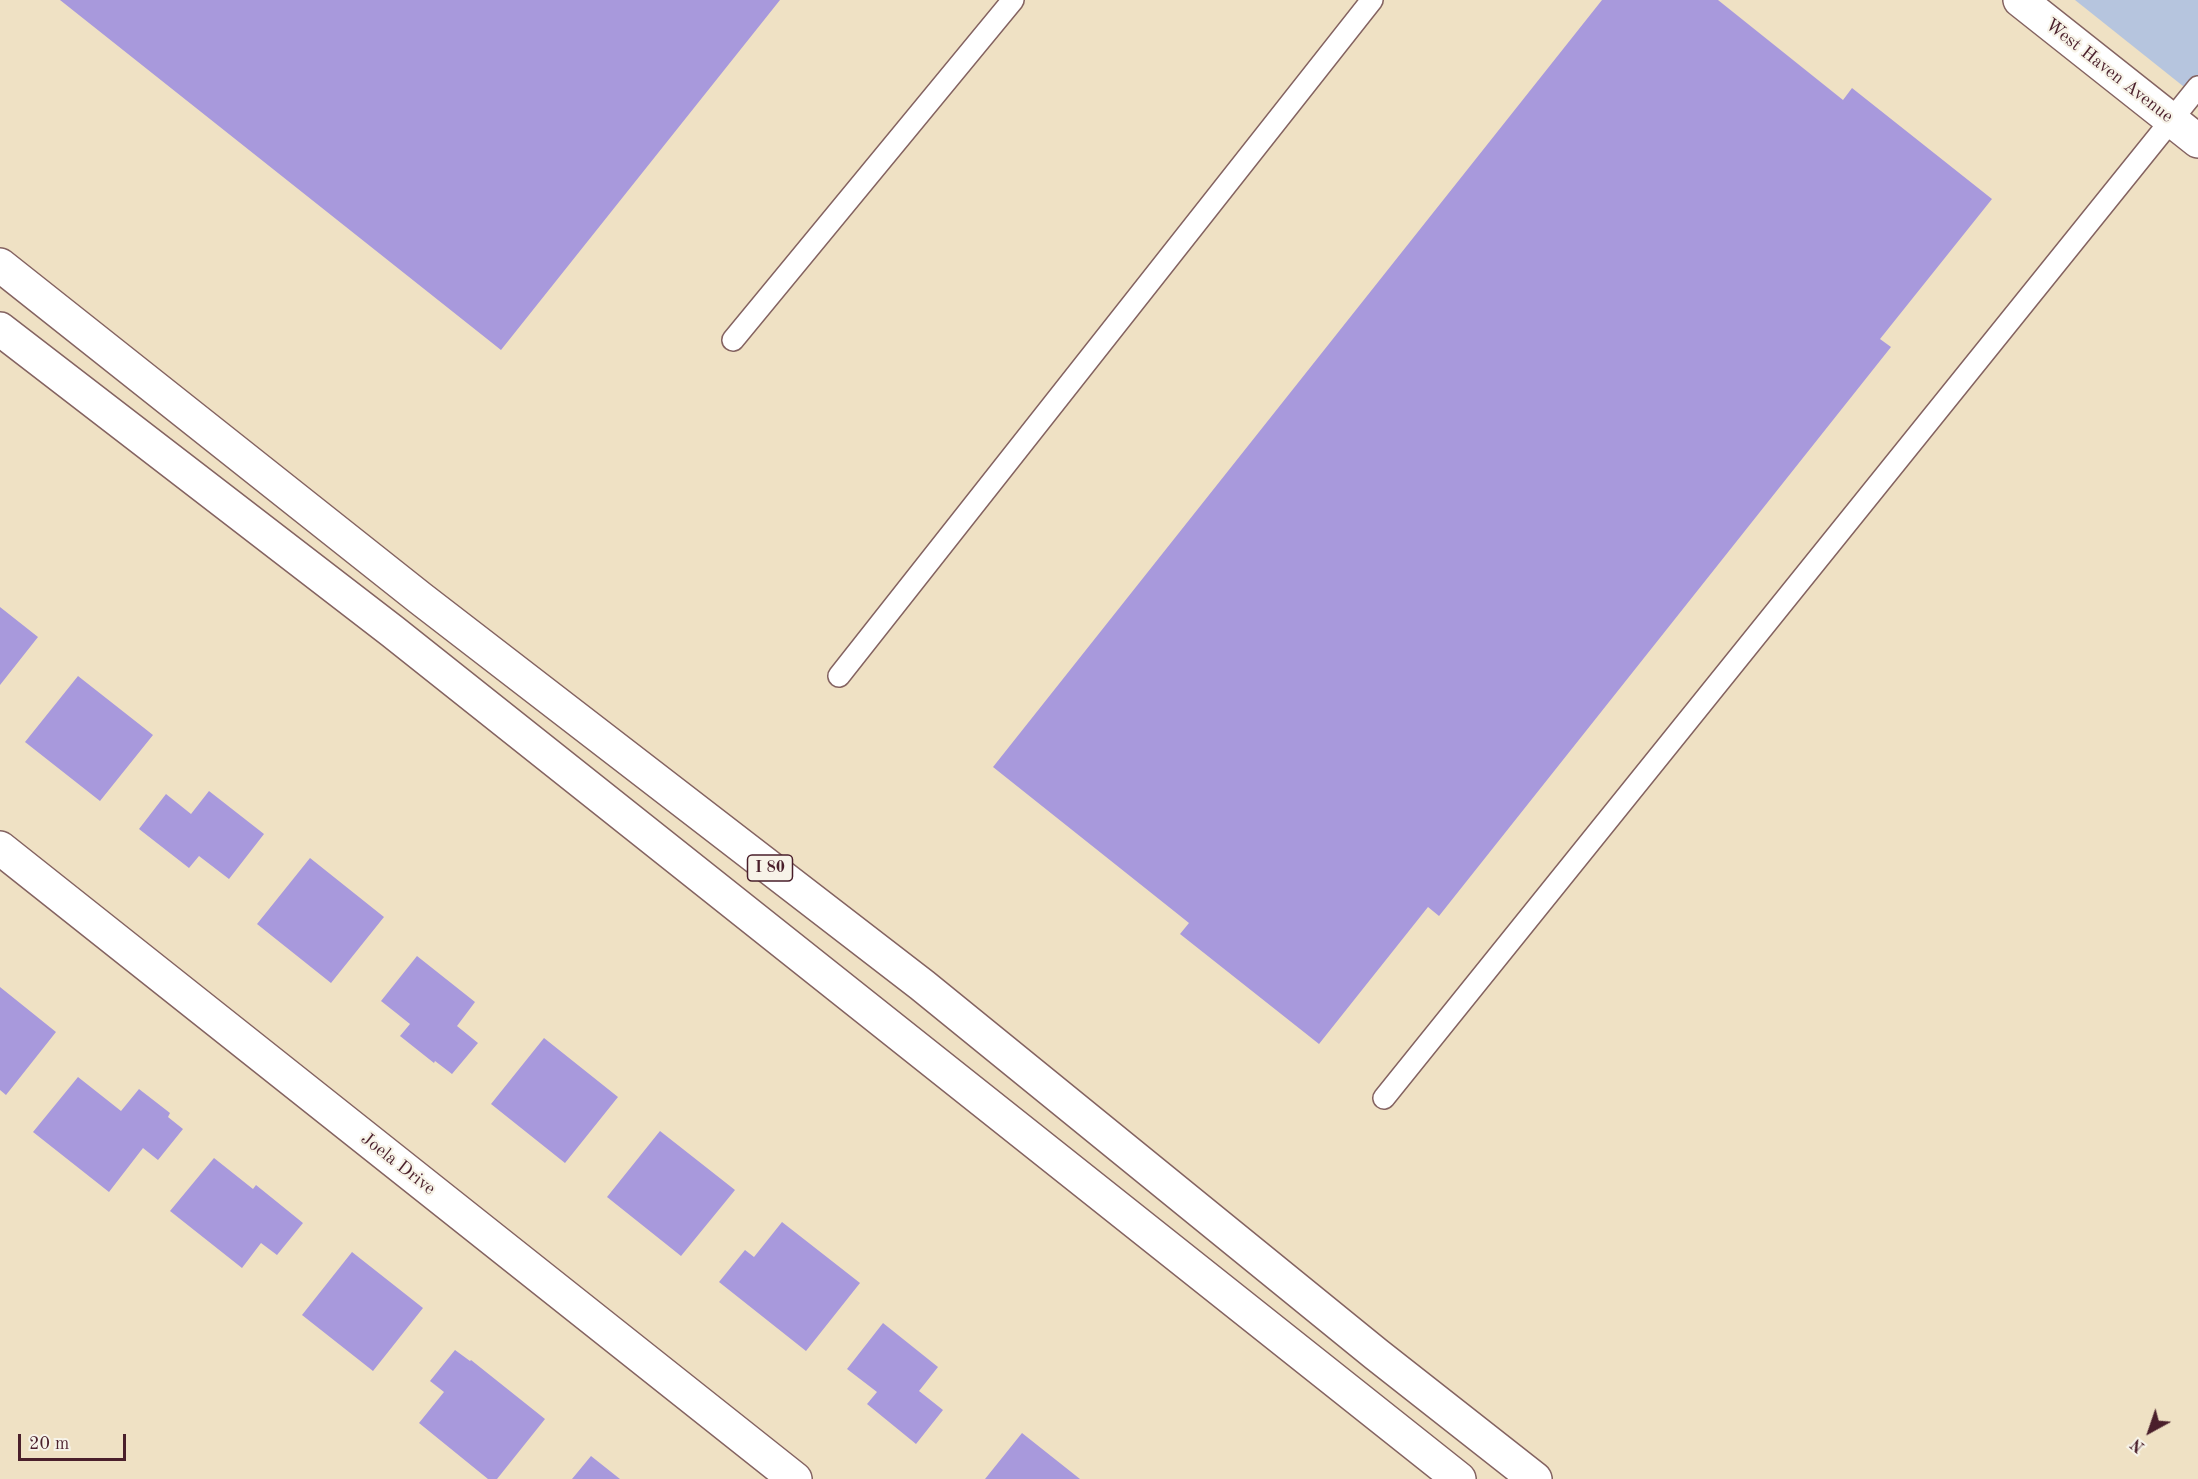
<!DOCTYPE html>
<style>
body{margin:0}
#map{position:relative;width:2198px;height:1479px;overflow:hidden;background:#efe1c4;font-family:"Old Standard TT",serif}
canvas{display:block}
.north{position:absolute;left:2120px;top:1401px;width:60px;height:60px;-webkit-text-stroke:4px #f7f3e8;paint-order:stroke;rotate:220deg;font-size:16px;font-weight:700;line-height:24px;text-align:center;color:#4a1f2b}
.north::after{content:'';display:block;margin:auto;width:21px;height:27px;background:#4a1f2b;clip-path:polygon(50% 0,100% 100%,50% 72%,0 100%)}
.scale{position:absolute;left:18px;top:1434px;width:108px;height:27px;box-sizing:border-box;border:3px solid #4a1f2b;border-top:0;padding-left:8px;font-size:18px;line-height:21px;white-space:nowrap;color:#4a1f2b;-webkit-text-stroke:4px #f7f3e8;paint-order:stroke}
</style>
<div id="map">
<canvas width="2198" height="1479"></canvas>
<div class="north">N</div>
<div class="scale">20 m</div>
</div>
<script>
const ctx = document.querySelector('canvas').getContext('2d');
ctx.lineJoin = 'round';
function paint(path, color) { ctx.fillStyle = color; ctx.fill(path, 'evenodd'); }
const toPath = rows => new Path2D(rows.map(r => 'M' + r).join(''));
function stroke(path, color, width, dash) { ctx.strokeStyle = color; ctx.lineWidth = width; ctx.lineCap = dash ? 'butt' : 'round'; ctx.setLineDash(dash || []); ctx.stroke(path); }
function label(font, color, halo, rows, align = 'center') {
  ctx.font = font + ' "Old Standard TT",serif'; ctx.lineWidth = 4.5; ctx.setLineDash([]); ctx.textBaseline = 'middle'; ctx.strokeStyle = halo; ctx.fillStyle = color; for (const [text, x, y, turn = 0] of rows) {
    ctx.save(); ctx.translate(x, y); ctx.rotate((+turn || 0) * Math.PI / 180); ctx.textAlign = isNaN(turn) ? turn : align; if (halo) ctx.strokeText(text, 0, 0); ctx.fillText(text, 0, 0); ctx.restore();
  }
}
paint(toPath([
 [2075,0,2198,0,2198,98]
]), '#b6c5de');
paint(toPath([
 [60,0,780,0,501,350],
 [1602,0,1718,0,1843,100,1852,88,1992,199,1880,339,1891,347,1439,916,1428,907,1319,1044,1180,934,1189,923,993,767],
 [0,607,38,637,0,685],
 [78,676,153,735,100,801,25,742],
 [209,791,264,834,229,879,199,856,189,868,139,829,166,794,191,814],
 [310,858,384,917,331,983,257,924],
 [417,956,475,1002,457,1026,478,1043,452,1074,435,1061,434,1063,400,1036,410,1024,381,1001],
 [0,987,56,1032,6,1095,0,1090],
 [544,1038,618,1097,565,1163,491,1104],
 [78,1077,121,1111,139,1089,170,1113,168,1117,183,1129,158,1160,143,1148,109,1192,33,1132],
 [660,1131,735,1190,681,1256,607,1197],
 [214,1158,253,1189,256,1185,303,1223,277,1255,261,1243,242,1268,170,1211],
 [782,1222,860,1283,806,1351,719,1282,745,1250,754,1257],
 [352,1252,423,1308,373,1371,302,1315],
 [883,1323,938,1367,919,1391,943,1410,916,1444,867,1404,877,1392,847,1369],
 [455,1350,470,1361,471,1360,545,1419,497,1479,488,1479,419,1423,444,1392,430,1381],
 [1022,1433,1080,1479,985,1479],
 [591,1456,620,1479,572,1479]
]), '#a899dc');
const service = toPath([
 [733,340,1013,0],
 [839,676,1372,0],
 [1384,1098,2198,87]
]);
const minor = toPath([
 [0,848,795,1479]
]);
const tertiary = toPath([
 [2020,0,2198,141]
]);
const motorway = toPath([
 [0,265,420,598,922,985,1376,1354,1535,1479],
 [0,329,392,631,1459,1479]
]);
stroke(service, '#846361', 24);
stroke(minor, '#846361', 36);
stroke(tertiary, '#846361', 36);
stroke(motorway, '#846361', 36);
stroke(service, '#fff', 21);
stroke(minor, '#fff', 33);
stroke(tertiary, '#fff', 33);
stroke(motorway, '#fff', 33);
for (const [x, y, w] of [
 [770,868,45]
]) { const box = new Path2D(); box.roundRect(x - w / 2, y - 13, w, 26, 4.5); ctx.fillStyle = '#f7f3e8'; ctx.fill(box); stroke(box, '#4a1f2b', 1.5); }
label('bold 16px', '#4a1f2b', null, [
 ["I 80",770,868]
]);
label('18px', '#4a1f2b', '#f7f3e8', [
 ["West Haven Avenue",2109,71,38],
 ["Joela Drive",398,1164,38]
]);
</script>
